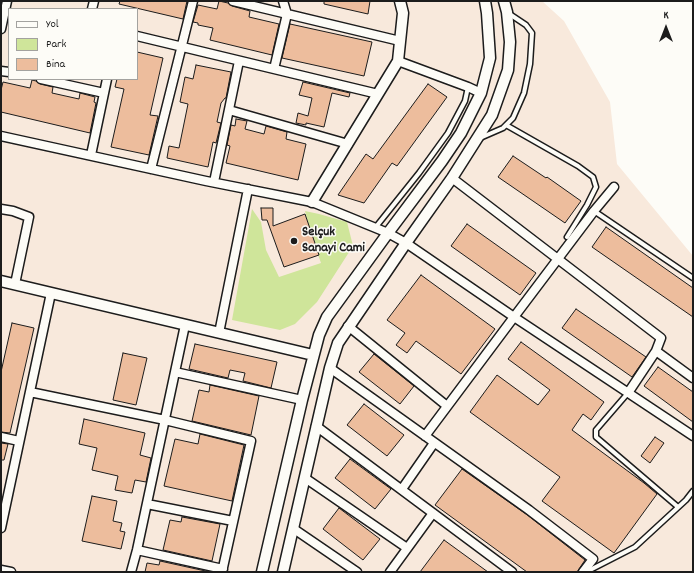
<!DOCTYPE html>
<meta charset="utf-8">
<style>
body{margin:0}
#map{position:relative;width:694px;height:573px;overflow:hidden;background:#fdfcf7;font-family:Dekko,sans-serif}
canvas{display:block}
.frame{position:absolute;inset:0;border:2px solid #1c1c1c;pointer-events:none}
.legend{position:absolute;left:8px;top:8px;width:130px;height:72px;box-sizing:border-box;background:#fdfcf7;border:1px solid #a3a29f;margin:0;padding:5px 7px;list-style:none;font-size:12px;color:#1c1c1c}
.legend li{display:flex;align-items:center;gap:8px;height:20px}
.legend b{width:20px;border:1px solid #a3a29f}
.north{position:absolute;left:646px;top:8px;width:40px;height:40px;-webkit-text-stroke:3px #fdfcf7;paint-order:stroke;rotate:0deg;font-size:11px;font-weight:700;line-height:16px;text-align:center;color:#1c1c1c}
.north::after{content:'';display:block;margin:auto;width:14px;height:18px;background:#1c1c1c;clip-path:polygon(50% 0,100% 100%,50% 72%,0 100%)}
</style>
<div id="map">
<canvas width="694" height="573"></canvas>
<div class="frame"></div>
<ul class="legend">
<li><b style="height:5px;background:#fdfcf7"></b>Yol</li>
<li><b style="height:11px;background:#cfe59a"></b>Park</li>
<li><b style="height:11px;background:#edbd9d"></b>Bina</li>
</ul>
<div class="north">K</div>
</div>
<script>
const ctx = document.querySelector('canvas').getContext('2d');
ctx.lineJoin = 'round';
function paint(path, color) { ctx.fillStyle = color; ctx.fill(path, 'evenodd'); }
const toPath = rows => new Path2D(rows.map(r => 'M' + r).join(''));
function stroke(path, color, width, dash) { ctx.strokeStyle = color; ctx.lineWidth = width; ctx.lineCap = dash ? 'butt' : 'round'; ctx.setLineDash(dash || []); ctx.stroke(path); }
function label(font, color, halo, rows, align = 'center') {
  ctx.font = font + ' Dekko,sans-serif'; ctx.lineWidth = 3; ctx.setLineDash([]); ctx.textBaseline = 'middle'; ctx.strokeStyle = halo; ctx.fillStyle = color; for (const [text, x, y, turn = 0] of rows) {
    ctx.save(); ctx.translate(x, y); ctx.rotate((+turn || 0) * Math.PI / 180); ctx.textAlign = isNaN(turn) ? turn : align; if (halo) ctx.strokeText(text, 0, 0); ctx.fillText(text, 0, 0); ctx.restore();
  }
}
paint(toPath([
 [1,1,542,1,564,21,610,102,617,164,693,256,693,572,1,572],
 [9,9,137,9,137,79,9,79]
]), '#f8e9dc');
paint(toPath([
 [252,209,261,222,266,250,279,277,321,263,311,235,305,211,319,214,347,222,353,246,317,302,295,324,280,330,232,320]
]), '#cfe59a');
const building = toPath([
 [120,1,187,1,183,19,119,4,120,1],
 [219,1,228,3,232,6,250,11,249,17,279,24,272,55,210,40,213,28,198,25,198,23,193,22,198,5,217,9,219,1],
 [324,1,370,1,368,14,324,4,324,1],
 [290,24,372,42,364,76,282,58,290,24],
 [137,52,163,58,150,115,158,116,149,155,111,147,124,89,115,87,117,79,137,79,137,52],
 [196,65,231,72,226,98,225,98,221,103,217,122,221,123,216,143,213,142,208,167,167,158,169,146,179,148,188,104,180,102,185,77,193,79,196,65],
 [32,80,36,81,40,84,53,87,52,93,79,99,80,93,95,97,94,102,96,103,90,133,1,112,1,90,3,82,30,88,32,80],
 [303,82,350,93,349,97,332,93,324,127,306,123,306,125,296,123,298,113,308,116,312,98,299,95,303,82],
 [428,84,447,97,397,166,392,163,364,203,338,195,366,154,373,159,428,84],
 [236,119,247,121,245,129,264,134,266,126,287,132,286,139,306,144,298,180,226,163,230,146,227,145,231,125,235,126,236,119],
 [513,156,546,178,547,177,581,201,565,223,498,177,513,156],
 [261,208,273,208,273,226,305,214,319,255,284,267,267,220,262,220,261,208],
 [467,224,536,273,520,295,451,246,467,224],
 [606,227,693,288,693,317,592,247,606,227],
 [421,275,495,329,461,374,416,341,407,353,396,345,405,333,387,320,421,275],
 [576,309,646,357,632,377,562,328,576,309],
 [12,323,34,328,10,433,1,432,1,372,12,323],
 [521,342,604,402,591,420,583,414,572,430,644,483,657,494,614,553,542,501,560,477,470,412,497,375,538,405,550,390,508,359,521,342],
 [195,344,277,362,271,388,243,381,245,373,230,370,228,378,189,369,195,344],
 [123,353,147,358,136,405,113,400,123,353],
 [374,354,414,386,400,404,359,372,374,354],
 [658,367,693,392,693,422,644,386,658,367],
 [210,385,259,396,251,435,192,421,199,390,209,392,210,385],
 [364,404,404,435,387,456,347,425,364,404],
 [84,419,145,433,140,455,151,458,146,482,135,480,132,493,115,490,118,476,92,470,97,448,79,444,84,419],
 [200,434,244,445,232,501,164,486,175,439,198,444,200,434],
 [655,437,664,443,650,463,641,456,655,437],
 [1,443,8,444,4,460,1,460,1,443],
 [350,459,391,489,375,509,335,478,350,459],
 [462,469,526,514,585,560,577,572,527,572,435,505,462,469],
 [92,496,117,501,113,521,122,523,120,531,125,532,121,549,82,541,92,496],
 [339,508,380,539,363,560,323,529,339,508],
 [182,517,220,524,212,561,163,550,170,520,181,522,182,517],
 [444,540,488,572,420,572,444,540],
 [160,561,210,572,145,572,147,563,159,565,160,561]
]);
paint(building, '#edbd9d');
stroke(building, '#1c1c1c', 1);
const service = toPath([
 [506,125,578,166,593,177,596,187,587,205,567,237],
 [480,138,503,128,513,118,524,93,530,64,532,33,526,25,508,13],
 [594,211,693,278],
 [375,228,419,173,448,133,465,101,468,87],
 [628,393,596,430,596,437,678,507],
 [586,572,635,547,686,500,693,491]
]);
const minor = toPath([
 [233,1,400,41],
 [92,9,94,1],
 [1,29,7,1],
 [137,36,378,94],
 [398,61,468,87,481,93],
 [274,69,287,14,283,1],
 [1,71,9,72],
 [41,79,104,93],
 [229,110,348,144],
 [1,136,206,181,312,202,388,233,406,243,514,317,594,211,614,187],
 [91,155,107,79],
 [151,169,193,1],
 [452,178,661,338,656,351,693,378],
 [214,182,239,61],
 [1,209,13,211,29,217,15,284],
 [348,326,447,406],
 [219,333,248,189],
 [330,368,529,510,593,559,583,572],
 [175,372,302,400],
 [30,392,165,420,251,441,222,572],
 [628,393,656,351],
 [316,426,512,572],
 [425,436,514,317,693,436],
 [1,437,19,441],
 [305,478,407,548],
 [402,489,434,443],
 [147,504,233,521],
 [1,528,51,293],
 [294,529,357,572],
 [137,550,223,569],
 [1,570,11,572],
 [131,572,137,550,185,325],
 [390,572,433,513]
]);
const tertiary = toPath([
 [312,202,398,61,403,13,400,1],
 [1,281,313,355],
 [262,572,302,400,319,335,327,317,388,233,442,161,461,133,481,93,490,58,487,13,485,1],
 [283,572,330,368,338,343,406,243,452,178,492,115,508,70,510,42,507,12,504,1]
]);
stroke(service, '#1c1c1c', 7);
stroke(minor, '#1c1c1c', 11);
stroke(tertiary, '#1c1c1c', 13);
stroke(service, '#fdfcf7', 4);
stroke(minor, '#fdfcf7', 8);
stroke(tertiary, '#fdfcf7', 10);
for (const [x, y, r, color] of [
 [294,241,4,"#1c1c1c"]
]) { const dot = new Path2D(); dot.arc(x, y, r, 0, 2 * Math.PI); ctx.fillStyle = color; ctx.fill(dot); stroke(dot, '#fdfcf7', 1.5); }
label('bold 14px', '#1c1c1c', '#fdfcf7', [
 ["Selçuk",302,233],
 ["Sanayi Cami",302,249]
], 'left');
</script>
